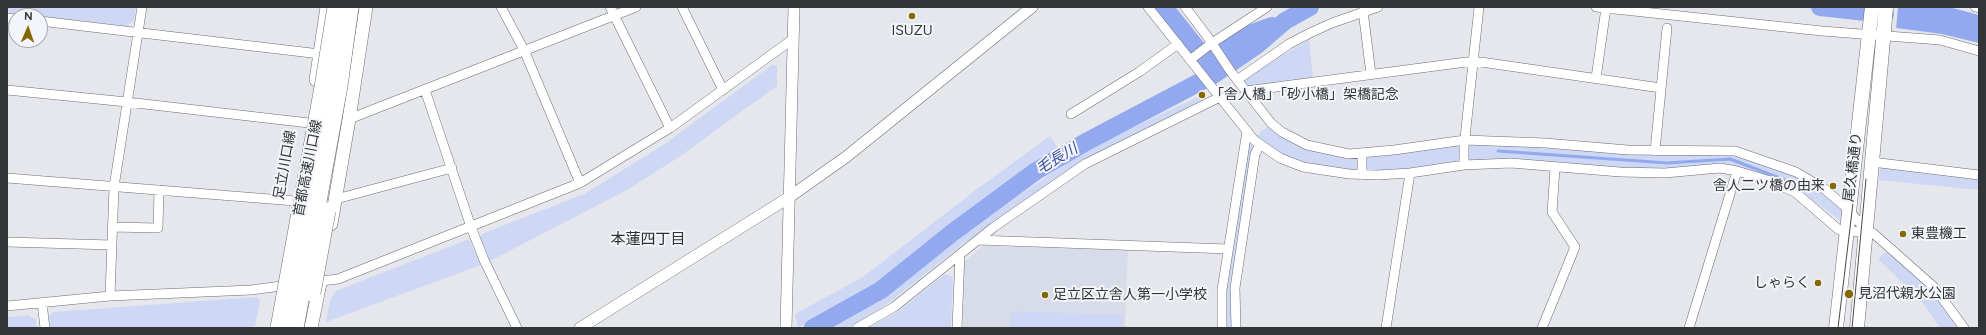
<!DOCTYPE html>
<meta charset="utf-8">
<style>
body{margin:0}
#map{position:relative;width:1986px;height:335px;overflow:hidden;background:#e5e7ed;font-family:Figtree,sans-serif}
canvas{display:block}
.frame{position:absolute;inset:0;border:8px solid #333436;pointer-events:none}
.north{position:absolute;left:8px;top:8px;width:40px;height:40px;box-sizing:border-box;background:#f3f5fa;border:1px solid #a6a8ac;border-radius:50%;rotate:2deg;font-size:11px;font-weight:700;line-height:16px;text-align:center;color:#333436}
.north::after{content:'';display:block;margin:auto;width:14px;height:18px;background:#846801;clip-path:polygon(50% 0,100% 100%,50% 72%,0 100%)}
</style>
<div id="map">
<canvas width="1986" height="335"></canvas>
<div class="frame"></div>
<div class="north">N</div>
</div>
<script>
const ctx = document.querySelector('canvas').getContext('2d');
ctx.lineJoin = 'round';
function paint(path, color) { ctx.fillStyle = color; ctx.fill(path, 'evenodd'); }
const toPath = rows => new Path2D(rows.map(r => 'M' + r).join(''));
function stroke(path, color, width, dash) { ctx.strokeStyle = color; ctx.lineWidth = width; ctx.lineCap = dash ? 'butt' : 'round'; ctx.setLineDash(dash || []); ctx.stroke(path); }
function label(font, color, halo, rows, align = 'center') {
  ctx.font = font + ' Figtree,"Noto Sans JP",sans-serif'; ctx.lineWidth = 4; ctx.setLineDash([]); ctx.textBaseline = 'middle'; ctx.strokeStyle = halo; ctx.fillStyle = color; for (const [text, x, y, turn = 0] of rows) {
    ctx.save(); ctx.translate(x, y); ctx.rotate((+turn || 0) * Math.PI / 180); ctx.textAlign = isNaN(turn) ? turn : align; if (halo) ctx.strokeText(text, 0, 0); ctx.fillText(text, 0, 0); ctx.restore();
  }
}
paint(toPath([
 [983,246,1128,250,1125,328,963,328,964,262]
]), '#d7dce8');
paint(toPath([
 [7,7,136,7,134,20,127,26,9,13],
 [1309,40,1313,78,1248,87,1244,82,1244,77],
 [772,65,777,66,777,86,679,157,627,190,490,261,480,237,484,233,584,194,663,145],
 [1204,94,1206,98,1082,161,963,244,887,304,867,317,847,328,824,328,881,296,954,239,1088,149],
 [1269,126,1354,158,1469,145,1546,146,1734,154,1795,175,1822,191,1845,210,1843,222,1802,193,1735,168,1665,170,1456,163,1375,172,1352,170,1313,166,1288,159,1256,136],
 [1050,136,1059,149,1031,166,871,288,798,328,795,314,863,277,981,186],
 [1247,142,1253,146,1232,290,1232,328,1225,328,1224,291],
 [1880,167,1979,178,1979,190,1879,180],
 [469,239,481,265,326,322,330,300,336,291],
 [1888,250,1929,287,1957,328,1940,328,1923,303,1878,259],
 [945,274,953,277,951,328,868,328,896,313],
 [257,297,260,301,255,326,236,328,50,328,49,317,53,312],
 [1014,311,1123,315,1122,328,1010,328,1010,315],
 [28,315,36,320,37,328,7,328,7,317]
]), '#ced8f5');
paint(toPath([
 [1861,7,1949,7,1979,15,1979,43,1942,34,1859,23]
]), '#92a9ef');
paint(toPath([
 [1860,7,1898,7,1896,29,1859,25]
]), '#e5e7ed');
stroke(toPath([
 [1498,151,1667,163,1730,159,1798,185]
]), '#92a9ef', 3);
stroke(toPath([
 [1164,7,1207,61,1250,34,1272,26],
 [1820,7,1885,14],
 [813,328,881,290,952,233,1036,171,1086,142,1213,75,1257,45,1285,21,1310,7]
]), '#92a9ef', 18);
const minor = toPath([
 [501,7,524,50,580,183],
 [610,7,670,128],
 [682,7,723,90],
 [1148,7,1254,140,1280,158,1303,167,1349,174,1378,175,1410,173,1464,165,1511,163,1620,172,1665,173,1720,168,1737,171,1767,180,1795,192,1839,230,1873,233,1934,287,1964,328],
 [1185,7,1207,36,1231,72,1271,123,1282,132,1307,145,1349,154,1394,150,1465,140,1545,143,1628,150,1735,151,1796,172,1823,188,1848,209,1867,232],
 [1596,7,1822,31,1940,40,1979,51],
 [1975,7,1979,8],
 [1363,11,1371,74],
 [7,18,16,19],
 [40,21,320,54],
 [1190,60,1212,43,1267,7],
 [1596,78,1606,8],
 [1237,80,1289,44,1310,33,1332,23,1378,7],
 [7,90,127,102,309,123],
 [425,90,471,227,484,260,517,328],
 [1246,91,1474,61,1661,88],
 [1071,114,1139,72,1178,44],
 [349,119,636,7],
 [1655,151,1667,28],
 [1362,153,1362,175],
 [1872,162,1979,175],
 [1464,165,1464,147,1479,7],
 [7,178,295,201],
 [336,199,452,168],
 [112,227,158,228,159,190],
 [978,240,1228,249],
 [7,242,112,245],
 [313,282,338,279,580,183,670,128,793,39],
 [110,296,114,187,142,7],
 [42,303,45,328],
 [7,306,110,296,251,290,289,285],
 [857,328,894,307,994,227,1085,164,1220,97],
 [957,328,960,254],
 [1222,328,1222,290,1247,131],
 [1236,328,1235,288,1255,154,1260,145],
 [1386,328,1410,173],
 [1542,328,1575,247,1552,212,1555,168],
 [1689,328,1737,171]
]);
const tertiary = toPath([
 [580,328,788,198,846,157,1032,7],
 [786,328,794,7]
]);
const secondary = toPath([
 [316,80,327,7],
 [331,224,349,119,366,7],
 [311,328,320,283]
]);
const primary = toPath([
 [1836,328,1872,7],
 [1857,328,1886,7]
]);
stroke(minor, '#6b6d72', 10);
stroke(tertiary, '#6b6d72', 12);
stroke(secondary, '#6b6d72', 14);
stroke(primary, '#6b6d72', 15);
stroke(minor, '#fff', 9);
stroke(tertiary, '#fff', 11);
stroke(secondary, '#fff', 13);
stroke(primary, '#fff', 14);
stroke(toPath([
 [1838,328,1856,178],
 [1852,328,1866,179]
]), '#47484a', 1);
const motorwayBridge = toPath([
 [312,293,327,211],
 [279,328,323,87,336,7],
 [295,328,339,86,350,7]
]);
stroke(motorwayBridge, '#6b6d72', 18, []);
stroke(motorwayBridge, '#fff', 17);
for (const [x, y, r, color] of [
 [912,16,4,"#846801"],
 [1202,95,4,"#846801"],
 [1833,186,4,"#846801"],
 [1903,234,4,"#846801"],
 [1818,283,4,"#846801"],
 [1849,294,5,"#846801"],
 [1045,295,4,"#846801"]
]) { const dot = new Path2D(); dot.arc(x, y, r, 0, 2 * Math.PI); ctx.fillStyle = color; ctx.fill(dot); stroke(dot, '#f3f5fa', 1.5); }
label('14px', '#333436', '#f3f5fa', [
 ["ISUZU",912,31,"center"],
 ["「舎人橋」「砂小橋」架橋記念",1210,95],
 ["舎人二ツ橋の由来",1825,186,"right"],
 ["東豊機工",1911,234],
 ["しゃらく",1810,283,"right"],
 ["見沼代親水公園",1858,294],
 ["足立区立舎人第一小学校",1053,295]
], 'left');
label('14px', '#333436', '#f3f5fa', [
 ["足立川口線",285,165,-80],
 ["尾久橋通り",1853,167,-83],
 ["首都高速川口線",308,168,-79]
]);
label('italic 15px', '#3b4fa1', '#f3f5fa', [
 ["毛長川",1057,159,-31]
]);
label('15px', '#2d2f33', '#f3f5fa', [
 ["本蓮四丁目",648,240]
]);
</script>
